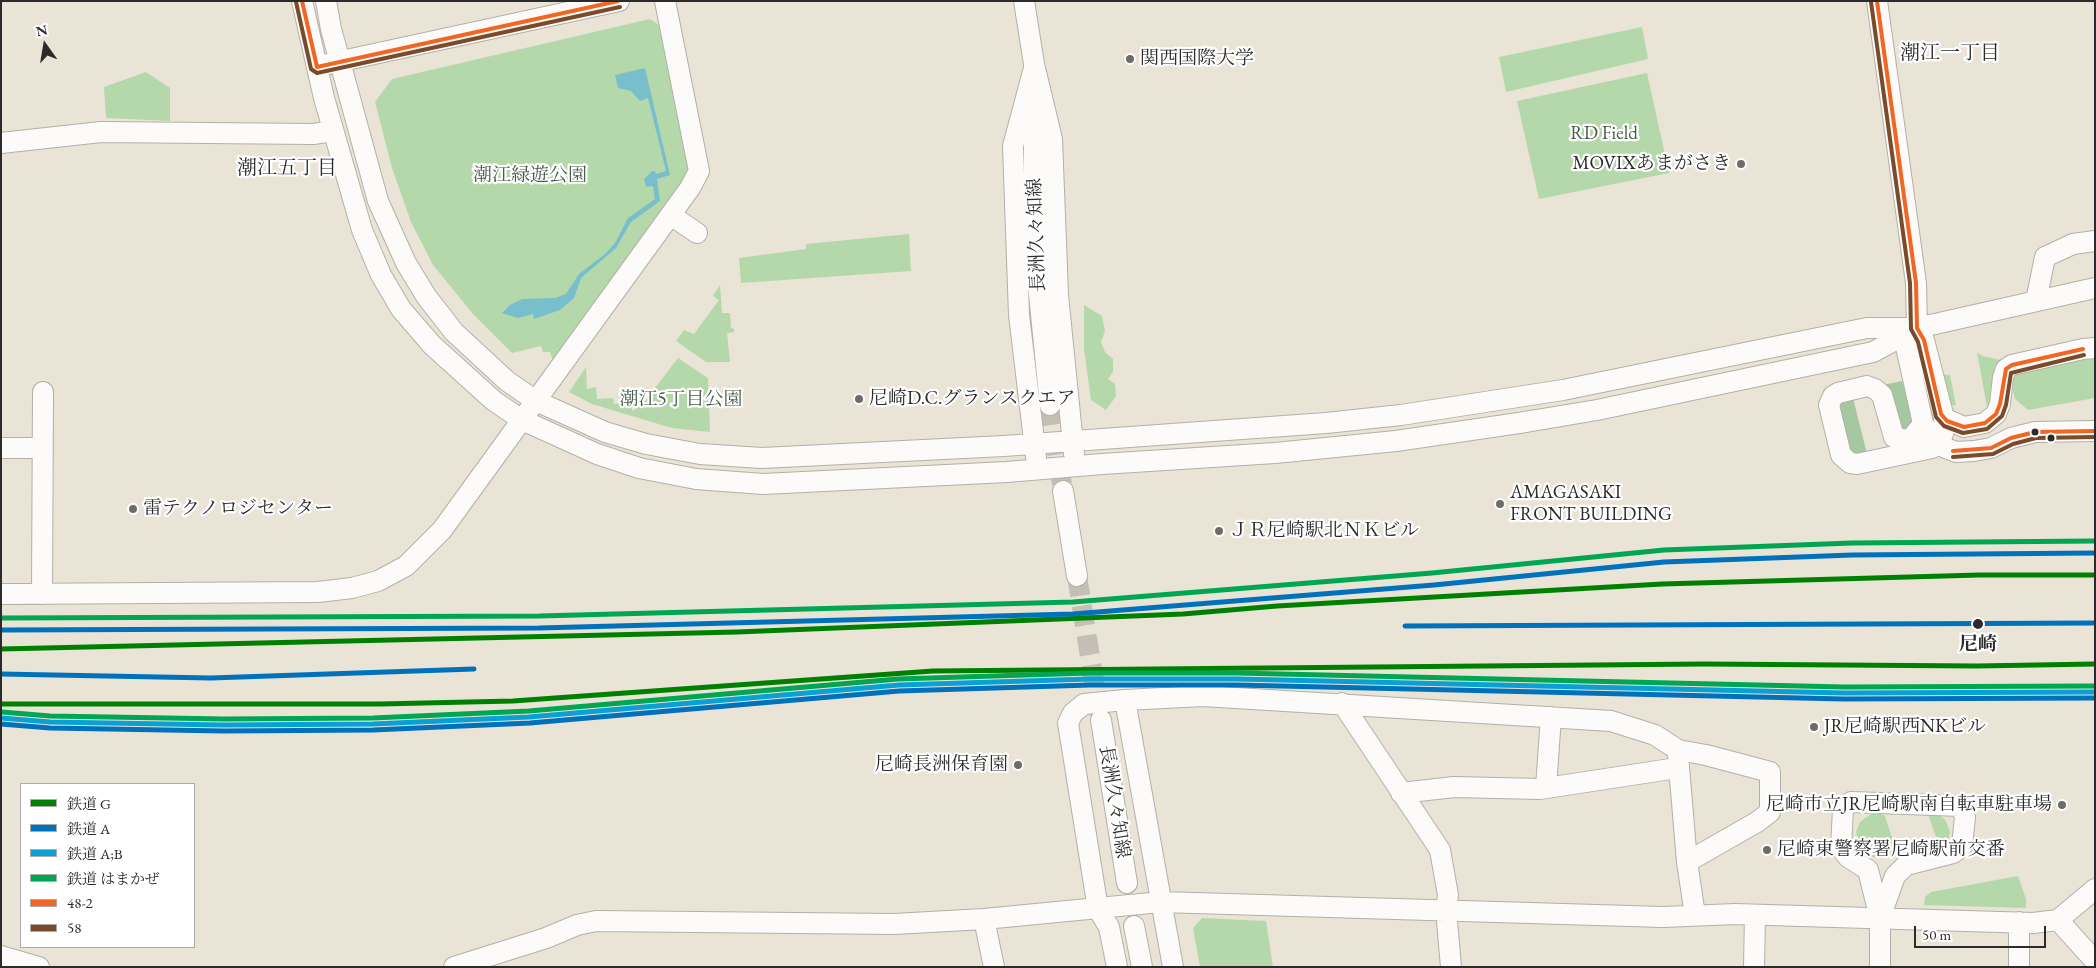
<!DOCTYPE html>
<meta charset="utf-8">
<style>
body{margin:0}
#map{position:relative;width:2096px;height:968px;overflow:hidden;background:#e9e4d6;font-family:"EB Garamond","Noto Serif JP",serif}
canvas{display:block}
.frame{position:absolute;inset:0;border:2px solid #2b2b2b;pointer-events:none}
.legend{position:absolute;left:20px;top:783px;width:175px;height:165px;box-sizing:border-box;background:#fff;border:1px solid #aaa;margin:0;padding:6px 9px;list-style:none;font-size:15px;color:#2b2b2b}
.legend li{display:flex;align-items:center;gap:10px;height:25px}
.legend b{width:25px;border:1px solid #aaa}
.north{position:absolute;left:20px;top:20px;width:50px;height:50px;-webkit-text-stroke:4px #fff;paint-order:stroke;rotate:347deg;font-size:14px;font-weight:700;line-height:20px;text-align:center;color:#2b2b2b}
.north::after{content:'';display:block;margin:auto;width:18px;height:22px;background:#2b2b2b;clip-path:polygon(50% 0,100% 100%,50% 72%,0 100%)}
.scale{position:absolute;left:1914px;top:926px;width:132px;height:22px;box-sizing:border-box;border:2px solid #2b2b2b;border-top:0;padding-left:6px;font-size:15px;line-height:18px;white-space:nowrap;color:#2b2b2b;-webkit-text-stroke:4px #fff;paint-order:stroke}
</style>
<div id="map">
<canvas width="2096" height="968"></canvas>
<div class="frame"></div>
<ul class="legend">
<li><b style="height:6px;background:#008000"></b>鉄道 G</li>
<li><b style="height:6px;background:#0072bc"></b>鉄道 A</li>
<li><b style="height:6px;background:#09a1d5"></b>鉄道 A;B</li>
<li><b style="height:6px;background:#00a651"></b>鉄道 はまかぜ</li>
<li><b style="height:6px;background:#f26522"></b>48-2</li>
<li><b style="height:6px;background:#7a4b2a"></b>58</li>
</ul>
<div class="north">N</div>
<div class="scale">50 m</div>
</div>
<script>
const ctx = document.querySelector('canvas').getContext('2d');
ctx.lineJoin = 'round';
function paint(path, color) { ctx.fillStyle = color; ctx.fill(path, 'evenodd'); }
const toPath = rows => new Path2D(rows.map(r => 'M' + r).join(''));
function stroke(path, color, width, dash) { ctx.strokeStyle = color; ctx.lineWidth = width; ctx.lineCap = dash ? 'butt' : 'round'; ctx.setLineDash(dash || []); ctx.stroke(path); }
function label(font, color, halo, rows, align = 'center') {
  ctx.font = font + ' "EB Garamond","Noto Serif JP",serif'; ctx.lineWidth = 4.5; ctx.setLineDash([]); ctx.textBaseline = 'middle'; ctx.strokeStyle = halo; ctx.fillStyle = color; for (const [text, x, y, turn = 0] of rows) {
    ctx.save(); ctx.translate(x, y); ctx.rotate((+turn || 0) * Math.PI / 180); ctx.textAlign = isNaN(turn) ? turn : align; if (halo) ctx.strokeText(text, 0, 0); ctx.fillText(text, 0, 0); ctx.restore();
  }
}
paint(toPath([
 [650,19,659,25,688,168,685,177,553,361,550,352,543,352,541,346,512,353,473,314,433,265,411,222,392,168,375,102,392,79],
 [1642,27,1648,59,1506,92,1499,57],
 [146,72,170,88,170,121,106,118,104,87],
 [1647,73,1669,173,1539,199,1517,101],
 [909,234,911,271,741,283,739,258,806,249,806,244],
 [720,285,722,313,730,313,731,328,734,329,734,332,727,333,730,362,706,362,676,341,684,330,694,334,719,300,713,296],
 [1084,305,1102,316,1105,331,1101,342,1105,352,1113,359,1113,372,1108,379,1115,384,1116,396,1106,410,1091,400,1084,349],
 [1977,352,1982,356,2001,360,1995,366,1990,405,1987,407],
 [2087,356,2095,360,2095,398,2028,410,2015,399,2010,381,2011,372],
 [678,358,708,378,710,432,672,428,635,417,592,404,569,392,586,367,587,389,596,387,597,399,613,398,614,404,631,403,632,411,642,405],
 [1939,374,1950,375,1956,405,1949,406],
 [1878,812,1885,816,1895,847,1890,856,1877,858,1868,856,1861,850,1856,832,1860,822,1872,813],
 [1928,814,1939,814,1946,821,1950,832,1948,841,1940,848],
 [2018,876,2026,899,2026,908,1924,905,1925,897,1931,892],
 [1202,918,1266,921,1273,967,1200,967,1193,928]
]), '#b5d8ab');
paint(toPath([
 [1902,381,1915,425,1904,434,1883,385],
 [1853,398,1866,450,1865,453,1853,454,1846,446,1838,408,1842,402]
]), '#a6c8a0');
paint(toPath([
 [645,68,670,175,657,179,660,201,631,222,616,248,581,278,574,298,560,310,534,319,533,314,518,318,502,313,510,305,522,299,555,298,566,294,579,274,605,254,615,243,628,218,655,199,653,186,646,187,644,179,652,171,655,171,656,174,666,171,648,98,640,101,631,91,618,88,615,75]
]), '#78becc');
stroke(toPath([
 [1050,405,1063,491],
 [1077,576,1100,718]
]), '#c3bfb4', 20, [20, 10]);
const minor = toPath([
 [302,1,324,98,362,230,381,275,401,309,432,345,494,401,522,420,597,454,639,468,696,479,763,484,1007,472,1102,464,1275,453,1396,441,1519,423,1597,410,1873,352,1914,330],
 [326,1,331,29,378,201,406,263,426,296,454,332,507,381,536,401,605,432,646,444,700,454,762,458,1004,446,1326,423,1401,415,1563,390,1867,328,1917,328,2095,288],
 [1024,1,1034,64,1052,139,1058,295,1074,454],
 [1877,1,1916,283,1917,328,1924,340,1944,418,1964,427,1985,423,1996,414,2000,404,2003,377,2006,369,2012,365,2083,349,2095,348],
 [328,64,619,1],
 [1034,68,1013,146,1019,315,1036,457],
 [1034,96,1034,195,1038,284,1050,405],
 [1,143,101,132,313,134,333,131],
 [678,220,697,233],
 [2036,301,2045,257,2073,244,2095,241],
 [1917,328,1908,339,1906,347,1920,410,1923,424,1943,447,1956,452,1974,451,1991,448,2011,438,2035,432,2095,431],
 [1923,424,1909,441,1894,437,1882,395,1875,389,1867,386,1838,393,1833,396,1829,405,1841,455,1850,463,1857,464,1932,448,1940,443,1947,421],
 [1,448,43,448],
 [1063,491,1077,576],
 [1,594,318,592,352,588,378,581,406,566,442,530,690,188,699,171,665,1],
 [42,594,43,392],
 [1125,700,1203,696,1611,721,1655,735,1678,750,1706,755,1770,772,1770,812,1757,822,1687,862],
 [1342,703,1440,850,1448,895,1446,910,1451,967],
 [1101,720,1127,883],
 [1678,755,1687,862,1695,915],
 [1546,787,1551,717],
 [1401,793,1454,787,1540,789,1677,768],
 [984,919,994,967],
 [2058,920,2095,961],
 [1134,926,1142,967],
 [1,956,39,967],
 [454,967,546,938,577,925,596,921,894,924,984,919,1161,902,1663,917,1735,914,2033,923,2058,920,2095,889],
 [1117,967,1109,927,1098,909,1068,723,1073,713,1084,704,1125,700,1173,967],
 [1754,967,1755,915],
 [1880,967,1880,918,1868,870,1848,857,1841,848,1843,808,1851,802,1961,806,1965,817,1962,846,1953,853,1906,865,1895,876,1880,918],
 [2019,967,2019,922]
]);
stroke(minor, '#b4b0a8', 22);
stroke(minor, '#fcfbf9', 20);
stroke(toPath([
 [302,1,317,67,618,1],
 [1877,1,1916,283,1917,328,1924,340,1941,414,1947,421,1964,427,1985,423,1996,414,2000,404,2006,369,2012,365,2083,349],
 [1953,451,1991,448,2011,438,2035,432,2095,431]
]), '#f26522', 4);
stroke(toPath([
 [296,2,311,69,317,73,620,7],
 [1871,2,1910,283,1911,329,1918,342,1936,417,1944,426,1963,433,1987,429,2002,416,2006,405,2011,373,2084,355],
 [1953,457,1993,454,2013,444,2036,438,2095,437]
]), '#7a4b2a', 4);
stroke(toPath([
 [1,649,737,632,1183,614,1277,606,1662,584,1979,575,2095,575],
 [1,704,380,704,513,701,933,671,1704,664,1977,666,2095,664]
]), '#008000', 5);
stroke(toPath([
 [1405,626,2095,623],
 [1,630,539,628,1073,614,1434,585,1664,562,1852,555,2095,553],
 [1,674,211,678,474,669],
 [1,724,50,728,224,731,373,730,530,723,899,691,1090,685,1237,685,1844,699,2095,698]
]), '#0072bc', 5);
stroke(toPath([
 [1,718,50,722,224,725,373,724,529,717,899,685,1090,679,1237,679,1844,693,2095,692]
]), '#09a1d5', 5);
stroke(toPath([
 [1,618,539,616,1073,602,1432,573,1664,550,1852,543,2095,541],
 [2,712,50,716,224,719,373,718,529,711,898,679,1090,673,1237,673,1844,687,2095,686]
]), '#00a651', 5);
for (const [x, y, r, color] of [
 [1130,59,5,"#6e6c67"],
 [1741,164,5,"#6e6c67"],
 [859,399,5,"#6e6c67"],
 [2035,432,4.5,"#2b2b2b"],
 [2051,438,4.5,"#2b2b2b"],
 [1500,504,5,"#6e6c67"],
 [133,509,5,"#6e6c67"],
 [1219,531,5,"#6e6c67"],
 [1978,624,6,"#2b2b2b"],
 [1814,727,5,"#6e6c67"],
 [1018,765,5,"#6e6c67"],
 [2062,805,5,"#6e6c67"],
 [1767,850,5,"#6e6c67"]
]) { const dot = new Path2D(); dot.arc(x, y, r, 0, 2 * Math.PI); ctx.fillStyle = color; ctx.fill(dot); stroke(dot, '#fff', 2); }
label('19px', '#2b2b2b', '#fff', [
 ["関西国際大学",1140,59],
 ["MOVIXあまがさき",1731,164,"right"],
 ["尼崎D.C.グランスクエア",869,399],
 ["AMAGASAKI",1510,493],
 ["FRONT BUILDING",1510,515],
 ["雷テクノロジセンター",143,509],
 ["ＪＲ尼崎駅北ＮＫビル",1229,531],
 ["JR尼崎駅西NKビル",1824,727],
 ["尼崎長洲保育園",1008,765,"right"],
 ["尼崎市立JR尼崎駅南自転車駐車場",2052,805,"right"],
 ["尼崎東警察署尼崎駅前交番",1777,850]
], 'left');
label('19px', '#485c47', '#fff', [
 ["RD Field",1604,134],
 ["潮江緑遊公園",530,176],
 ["潮江5丁目公園",681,400]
]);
label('19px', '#2b2b2b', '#fff', [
 ["長洲久々知線",1037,235,-92],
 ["長洲久々知線",1114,802,81]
]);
label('bold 19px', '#2b2b2b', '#fff', [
 ["尼崎",1978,645]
]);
label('20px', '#2b2b2b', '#fff', [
 ["潮江一丁目",1950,54],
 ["潮江五丁目",287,169]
]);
</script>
